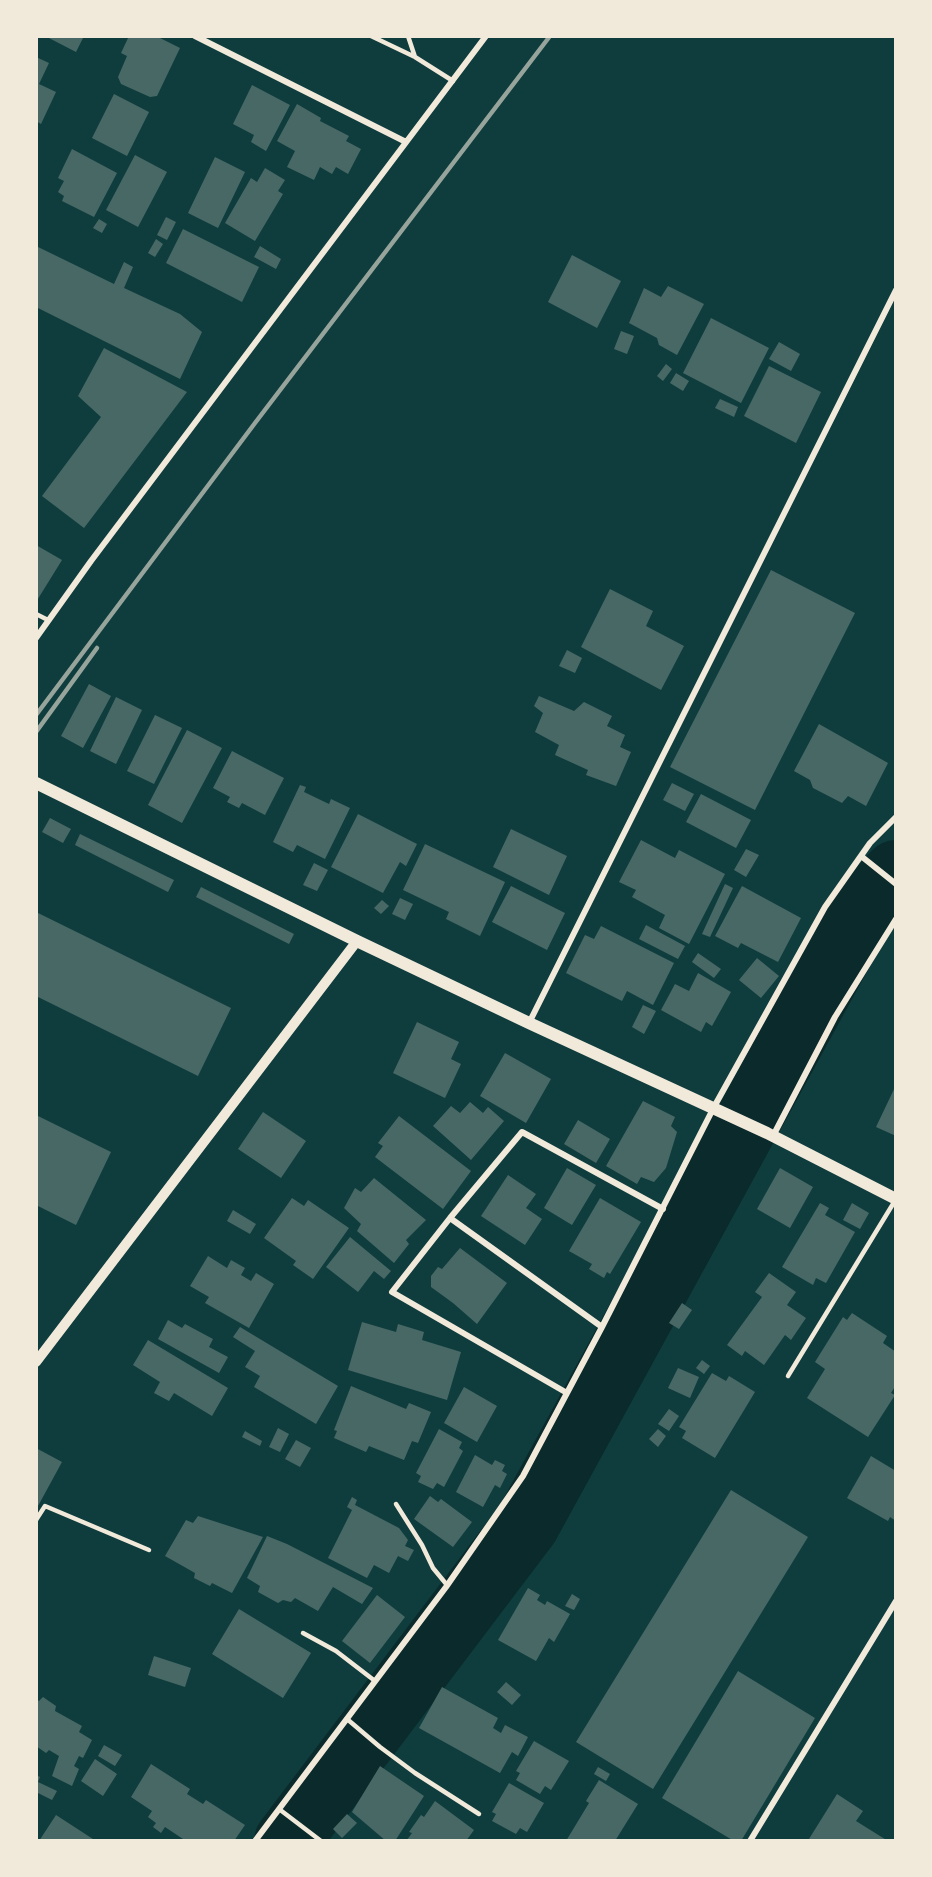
<!DOCTYPE html>
<style>
body{margin:0}
#map{position:relative;width:932px;height:1877px;overflow:hidden;background:#0f3d3e;font-family:Figtree,sans-serif}
canvas{display:block}
.frame{position:absolute;inset:0;border:38px solid #f1e9da;pointer-events:none}
</style>
<div id="map">
<canvas width="932" height="1877"></canvas>
<div class="frame"></div>
</div>
<script>
const ctx = document.querySelector('canvas').getContext('2d');
ctx.lineJoin = 'round';
const toPath = rows => new Path2D(rows.map(r => 'M' + r).join(''));
function stroke(path, color, width, dash) { ctx.strokeStyle = color; ctx.lineWidth = width; ctx.lineCap = dash ? 'butt' : 'round'; ctx.setLineDash(dash || []); ctx.stroke(path); }
function paint(path, color) { ctx.fillStyle = color; ctx.fill(path, 'evenodd'); }
stroke(toPath([
 [287,1841,527,1524,866,905,896,873]
]), '#0a2a2b', 66);
paint(toPath([
 [45,36,84,36,76,52],
 [129,36,156,36,180,48,157,96,150,97,121,84,118,77,127,56,121,53],
 [36,57,49,63,39,84,56,92,41,124,36,121],
 [252,85,290,105,266,151,251,142,254,135,233,124],
 [114,94,149,112,127,156,92,138],
 [297,104,321,118,320,121,349,136,346,141,361,149,348,174,336,167,332,174,320,167,314,180,287,167,295,151,277,141],
 [72,149,117,173,94,217,62,201,64,196,58,192,64,181,58,178],
 [135,155,167,172,138,227,106,210],
 [215,157,245,172,218,228,188,213],
 [265,168,285,180,278,191,283,194,255,241,225,223,251,178,257,182],
 [166,217,176,222,167,240,157,235],
 [99,219,107,224,102,233,93,228],
 [183,229,259,267,242,302,166,263],
 [156,239,163,244,155,257,148,253],
 [36,246,114,284,124,262,133,267,124,288,180,314,202,332,180,379,36,307],
 [260,246,281,259,276,269,254,257],
 [572,255,621,281,597,328,548,302],
 [668,286,704,304,677,355,659,345,657,338,629,323,644,288,661,297],
 [711,318,769,348,741,403,683,373],
 [621,331,634,336,627,354,614,349],
 [779,342,800,354,791,371,769,359],
 [104,348,187,392,84,528,42,496,101,417,78,396],
 [666,364,672,369,663,381,657,376],
 [769,366,821,392,796,443,744,416],
 [676,373,689,381,683,391,670,383],
 [720,399,738,407,734,417,715,408],
 [36,545,62,560,36,602],
 [771,570,855,613,755,810,670,767],
 [610,589,653,611,646,626,684,646,661,690,581,647],
 [567,650,582,658,575,673,559,666],
 [89,684,111,696,83,748,61,736],
 [539,696,574,711,584,702,612,716,607,726,625,735,620,747,631,752,616,786,586,775,588,770,555,755,559,745,535,732,543,713,534,706],
 [116,697,142,710,116,764,90,751],
 [155,715,182,728,154,784,127,771],
 [819,724,888,763,866,806,848,796,842,803,813,788,810,780,794,771],
 [187,730,222,748,182,823,148,805],
 [232,751,284,778,265,815,242,803,239,808,227,802,230,797,213,788],
 [672,783,694,794,685,811,663,800],
 [300,785,306,787,304,792,329,804,331,799,350,808,325,859,297,845,293,852,273,842],
 [701,794,751,820,736,848,686,822],
 [358,814,417,844,406,866,400,862,383,893,331,867],
 [50,818,71,829,63,843,42,832],
 [511,829,567,856,549,895,493,867],
 [80,834,174,880,168,892,75,845],
 [641,840,675,858,679,850,725,874,689,944,659,928,665,915,632,897,636,890,619,882],
 [425,844,505,882,480,936,446,919,449,912,403,890],
 [746,849,759,855,746,877,734,870],
 [314,863,328,870,317,891,303,885],
 [725,884,733,888,710,937,702,934],
 [511,886,565,913,547,950,492,922],
 [742,886,801,918,778,962,741,943,738,948,715,936],
 [201,887,294,934,289,944,196,897],
 [400,898,413,904,405,920,392,914],
 [382,900,389,906,381,914,374,908],
 [36,912,231,1008,198,1076,36,996],
 [646,925,685,946,678,959,639,939],
 [601,926,674,963,653,1005,627,991,622,1001,566,973,585,935,594,939],
 [698,953,721,969,714,978,692,962],
 [757,958,779,976,761,998,739,980],
 [698,973,731,992,712,1026,706,1022,701,1032,661,1010,675,984,689,991],
 [643,1005,656,1011,644,1034,632,1027],
 [417,1022,459,1042,451,1059,461,1064,445,1098,393,1073],
 [505,1053,551,1079,526,1123,480,1096],
 [896,1085,896,1136,876,1127],
 [643,1101,675,1117,671,1126,677,1132,666,1168,654,1182,641,1177,637,1184,606,1166],
 [470,1102,483,1113,488,1107,504,1121,471,1160,433,1126,451,1106,460,1113],
 [263,1112,306,1141,281,1178,238,1149],
 [36,1115,111,1152,76,1225,36,1205],
 [399,1116,471,1171,443,1209,375,1157,383,1146,378,1143],
 [578,1120,610,1139,596,1163,564,1144],
 [567,1168,596,1185,572,1225,544,1208],
 [780,1168,813,1187,790,1228,757,1209],
 [508,1175,536,1194,526,1208,542,1219,525,1245,481,1216],
 [374,1178,426,1220,406,1240,409,1244,394,1263,357,1231,361,1224,344,1208,355,1188,361,1192],
 [292,1198,304,1206,308,1200,349,1228,313,1279,293,1265,296,1261,264,1238],
 [600,1198,641,1222,610,1274,607,1272,604,1278,589,1269,592,1264,569,1251],
 [820,1203,829,1208,825,1215,855,1232,826,1283,816,1278,813,1285,782,1267],
 [852,1203,869,1213,860,1229,843,1220],
 [233,1210,256,1224,250,1234,227,1221],
 [350,1237,391,1271,384,1279,374,1271,358,1292,326,1267],
 [460,1248,507,1283,477,1324,453,1303,431,1287,431,1276,438,1267,442,1269],
 [208,1256,227,1268,231,1260,245,1268,241,1275,251,1281,256,1273,274,1284,249,1328,205,1303,209,1297,190,1286],
 [769,1273,796,1292,787,1305,806,1318,791,1340,785,1335,764,1365,745,1351,742,1356,727,1345,762,1297,755,1292],
 [682,1303,692,1310,679,1329,669,1323],
 [852,1313,887,1336,883,1343,896,1352,896,1385,891,1393,895,1395,868,1437,807,1398,825,1369,815,1362,843,1317,847,1320],
 [168,1320,182,1328,185,1324,213,1339,209,1347,228,1357,219,1373,158,1339],
 [362,1322,396,1332,398,1324,424,1332,422,1340,461,1352,447,1400,348,1370],
 [240,1327,338,1386,316,1424,254,1387,260,1376,245,1367,255,1351,233,1337],
 [148,1340,228,1388,212,1416,174,1393,169,1401,154,1393,160,1382,133,1365],
 [702,1360,710,1366,704,1374,696,1368],
 [678,1368,699,1377,690,1398,668,1388],
 [712,1373,726,1381,729,1376,755,1392,715,1458,682,1438,686,1431,679,1427],
 [351,1386,406,1409,409,1403,431,1412,418,1443,412,1441,404,1460,369,1446,366,1452,334,1438,337,1431,334,1430],
 [464,1387,497,1406,477,1442,444,1423],
 [669,1409,679,1416,669,1431,658,1424],
 [278,1428,289,1434,280,1452,269,1447],
 [439,1429,462,1442,459,1448,463,1451,444,1487,437,1483,433,1489,418,1482,421,1476,416,1473],
 [658,1429,666,1436,658,1447,649,1439],
 [245,1431,262,1441,260,1446,242,1437],
 [296,1440,311,1448,300,1467,285,1459],
 [36,1448,62,1462,38,1506,36,1505],
 [475,1455,492,1465,495,1460,505,1465,502,1471,507,1474,500,1488,495,1485,483,1507,456,1492],
 [871,1456,896,1471,896,1521,890,1517,888,1521,847,1498],
 [731,1490,808,1537,653,1789,576,1742],
 [430,1496,438,1502,441,1499,472,1522,453,1547,414,1519],
 [352,1497,357,1500,355,1505,399,1528,408,1540,405,1546,414,1550,408,1561,398,1556,389,1573,374,1565,367,1578,328,1558,352,1510,347,1507],
 [198,1516,263,1537,232,1593,212,1583,210,1586,194,1578,195,1573,165,1556,186,1520,193,1523],
 [267,1536,287,1544,373,1588,362,1604,333,1587,318,1611,295,1598,291,1602,283,1600,278,1603,258,1592,260,1586,247,1578],
 [528,1588,540,1595,537,1600,545,1605,547,1601,570,1614,554,1642,549,1638,536,1661,498,1640],
 [572,1594,580,1599,574,1610,565,1606],
 [377,1595,405,1617,370,1663,342,1641],
 [239,1609,311,1653,283,1698,212,1654],
 [154,1656,191,1668,185,1687,148,1675],
 [738,1671,815,1718,741,1841,734,1841,662,1798],
 [506,1682,521,1695,512,1705,497,1692],
 [442,1687,498,1718,493,1728,501,1733,505,1725,528,1737,518,1756,512,1752,500,1773,419,1728],
 [43,1697,56,1706,55,1711,82,1726,79,1732,92,1740,83,1758,79,1756,74,1766,79,1769,72,1786,52,1776,59,1756,49,1750,46,1753,36,1746,36,1699,39,1701],
 [534,1741,569,1761,551,1790,545,1786,540,1794,516,1780,520,1773,516,1771],
 [104,1745,122,1755,115,1766,98,1756],
 [95,1759,117,1774,103,1796,81,1781],
 [151,1764,190,1789,187,1794,203,1804,206,1800,245,1825,234,1841,186,1841,165,1827,161,1833,153,1827,156,1823,148,1817,152,1811,131,1797],
 [380,1766,424,1796,395,1841,386,1841,352,1812],
 [598,1767,610,1774,606,1781,594,1774],
 [36,1775,40,1777,38,1782,57,1791,52,1800,36,1792],
 [599,1780,638,1804,615,1841,566,1841,589,1803,586,1801],
 [509,1783,544,1803,527,1832,520,1828,516,1834,492,1821,496,1814,492,1812],
 [837,1794,863,1811,856,1821,888,1841,812,1841,809,1839],
 [435,1801,474,1830,466,1841,407,1840,412,1833,409,1832,421,1815,424,1817],
 [347,1814,357,1823,342,1838,333,1829],
 [56,1815,96,1841,39,1841]
]), '#486865');
stroke(toPath([
 [371,36,415,57,408,36],
 [415,57,453,81],
 [36,614,48,620],
 [788,1376,896,1199],
 [396,1504,422,1545,433,1568,447,1585],
 [36,1520,45,1506,149,1550],
 [303,1633,336,1651,375,1681],
 [347,1719,380,1747,415,1773,479,1814],
 [279,1809,321,1841]
]), '#f1e9da', 4.5);
stroke(toPath([
 [195,36,406,142],
 [36,638,91,561,486,36],
 [861,856,896,884],
 [529,1023,896,290],
 [773,1136,835,1017,896,919],
 [450,1218,602,1327],
 [567,1393,392,1292,450,1218,522,1132,663,1209],
 [255,1841,446,1587,523,1476,602,1327,714,1107,825,907,870,843,896,817],
 [750,1841,896,1601]
]), '#f1e9da', 6);
stroke(toPath([
 [36,1362,357,941]
]), '#f1e9da', 10);
stroke(toPath([
 [36,783,357,941,529,1023,767,1133,896,1199]
]), '#f1e9da', 12);
stroke(toPath([
 [36,715,255,423,550,36],
 [36,732,97,648]
]), '#97a49c', 4.5);
</script>
